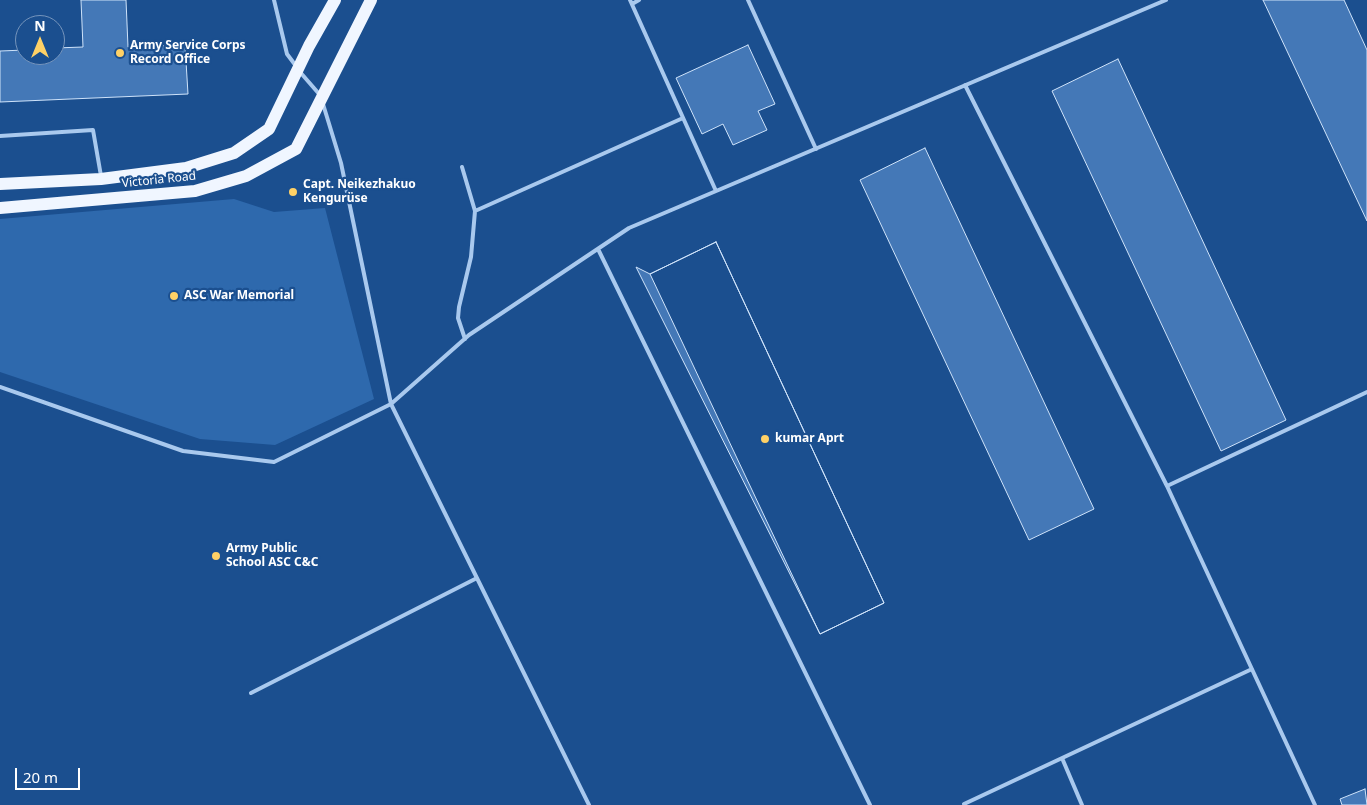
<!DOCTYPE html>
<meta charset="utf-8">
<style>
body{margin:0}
#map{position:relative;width:1367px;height:805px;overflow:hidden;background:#1b4f8f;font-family:"Noto Sans",sans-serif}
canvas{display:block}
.north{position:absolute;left:15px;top:15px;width:50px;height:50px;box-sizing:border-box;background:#1b4f8f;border:1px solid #7695bc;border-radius:50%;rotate:0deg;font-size:14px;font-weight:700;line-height:20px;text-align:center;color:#fff}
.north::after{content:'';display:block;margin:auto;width:18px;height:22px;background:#ffd166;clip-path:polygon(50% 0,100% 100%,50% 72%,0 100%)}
.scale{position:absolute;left:15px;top:768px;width:65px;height:22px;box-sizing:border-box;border:2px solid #fff;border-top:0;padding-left:6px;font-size:15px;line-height:18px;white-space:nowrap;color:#fff;-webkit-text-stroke:4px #1b4f8f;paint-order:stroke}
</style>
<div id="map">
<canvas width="1367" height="805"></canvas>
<div class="north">N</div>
<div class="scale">20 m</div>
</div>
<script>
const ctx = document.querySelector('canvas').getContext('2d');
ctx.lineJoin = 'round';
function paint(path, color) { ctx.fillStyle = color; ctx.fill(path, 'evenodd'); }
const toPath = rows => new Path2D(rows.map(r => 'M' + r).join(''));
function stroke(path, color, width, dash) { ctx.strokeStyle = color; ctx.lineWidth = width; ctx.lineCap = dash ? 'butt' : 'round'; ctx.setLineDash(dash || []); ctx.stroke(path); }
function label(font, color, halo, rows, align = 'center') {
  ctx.font = font + ' "Noto Sans",sans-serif'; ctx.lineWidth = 4.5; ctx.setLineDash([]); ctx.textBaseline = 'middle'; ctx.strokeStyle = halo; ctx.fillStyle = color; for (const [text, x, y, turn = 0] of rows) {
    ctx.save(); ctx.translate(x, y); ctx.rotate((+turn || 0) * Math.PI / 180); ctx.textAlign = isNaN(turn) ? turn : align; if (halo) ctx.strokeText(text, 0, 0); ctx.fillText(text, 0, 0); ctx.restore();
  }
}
paint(toPath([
 [234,199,274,212,325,208,374,399,275,445,200,439,0,372,0,219]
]), '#2e69ad');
const building = toPath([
 [81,0,126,0,128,47,185,45,188,94,0,102,0,51,25,50,25,55,55,55,55,48,83,47,81,0],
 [1263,0,1344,0,1367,50,1367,221,1263,0],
 [748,45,775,104,758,111,767,130,733,145,723,124,702,134,676,78,748,45],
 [1118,59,1286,420,1221,451,1052,91,1118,59],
 [925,148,1094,509,1029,540,860,180,925,148],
 [716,242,884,603,820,634,650,274,716,242],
 [716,242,884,603,820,634,636,267,650,274,716,242],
 [1365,789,1367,805,1342,805,1340,799,1365,789]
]);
paint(building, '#4478b7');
stroke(building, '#cfe3fa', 1);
stroke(toPath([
 [274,0,287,54,296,66],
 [630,0,716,191],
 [748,0,816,149],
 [632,4,639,0],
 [300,72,320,95],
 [965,85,1167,486],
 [323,104,341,163,391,404,589,805],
 [0,136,93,130,101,176],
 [462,167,475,211,471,257,459,307,458,318,465,339],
 [475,211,683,118],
 [598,249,870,805],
 [0,387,183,451,274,462,391,404,469,335,629,228,1166,0],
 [251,693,477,578],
 [1062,758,1082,805],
 [964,804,1252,669],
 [1315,805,1167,486,1367,392]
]), '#a9c9ee', 4);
stroke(toPath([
 [0,184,101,179,186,168,234,153,269,129,309,46,335,0],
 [0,208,195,191,246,176,296,149,371,0]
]), '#f0f6ff', 12);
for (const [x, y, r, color] of [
 [120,53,5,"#ffd166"],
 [293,192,5,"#ffd166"],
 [174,296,5,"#ffd166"],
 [765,439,5,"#ffd166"],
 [216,556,5,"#ffd166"]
]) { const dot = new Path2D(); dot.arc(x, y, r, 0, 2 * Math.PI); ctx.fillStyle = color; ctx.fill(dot); stroke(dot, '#1b4f8f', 2); }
label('bold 12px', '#fff', '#1b4f8f', [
 ["Army Service Corps",130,46],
 ["Record Office",130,60],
 ["Capt. Neikezhakuo",303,185],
 ["Kengurüse",303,199],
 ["ASC War Memorial",184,296],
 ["kumar Aprt",775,439],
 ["Army Public",226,549],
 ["School ASC C&C",226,563]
], 'left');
label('12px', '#fff', '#1b4f8f', [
 ["Victoria Road",159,180,-6]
]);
</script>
